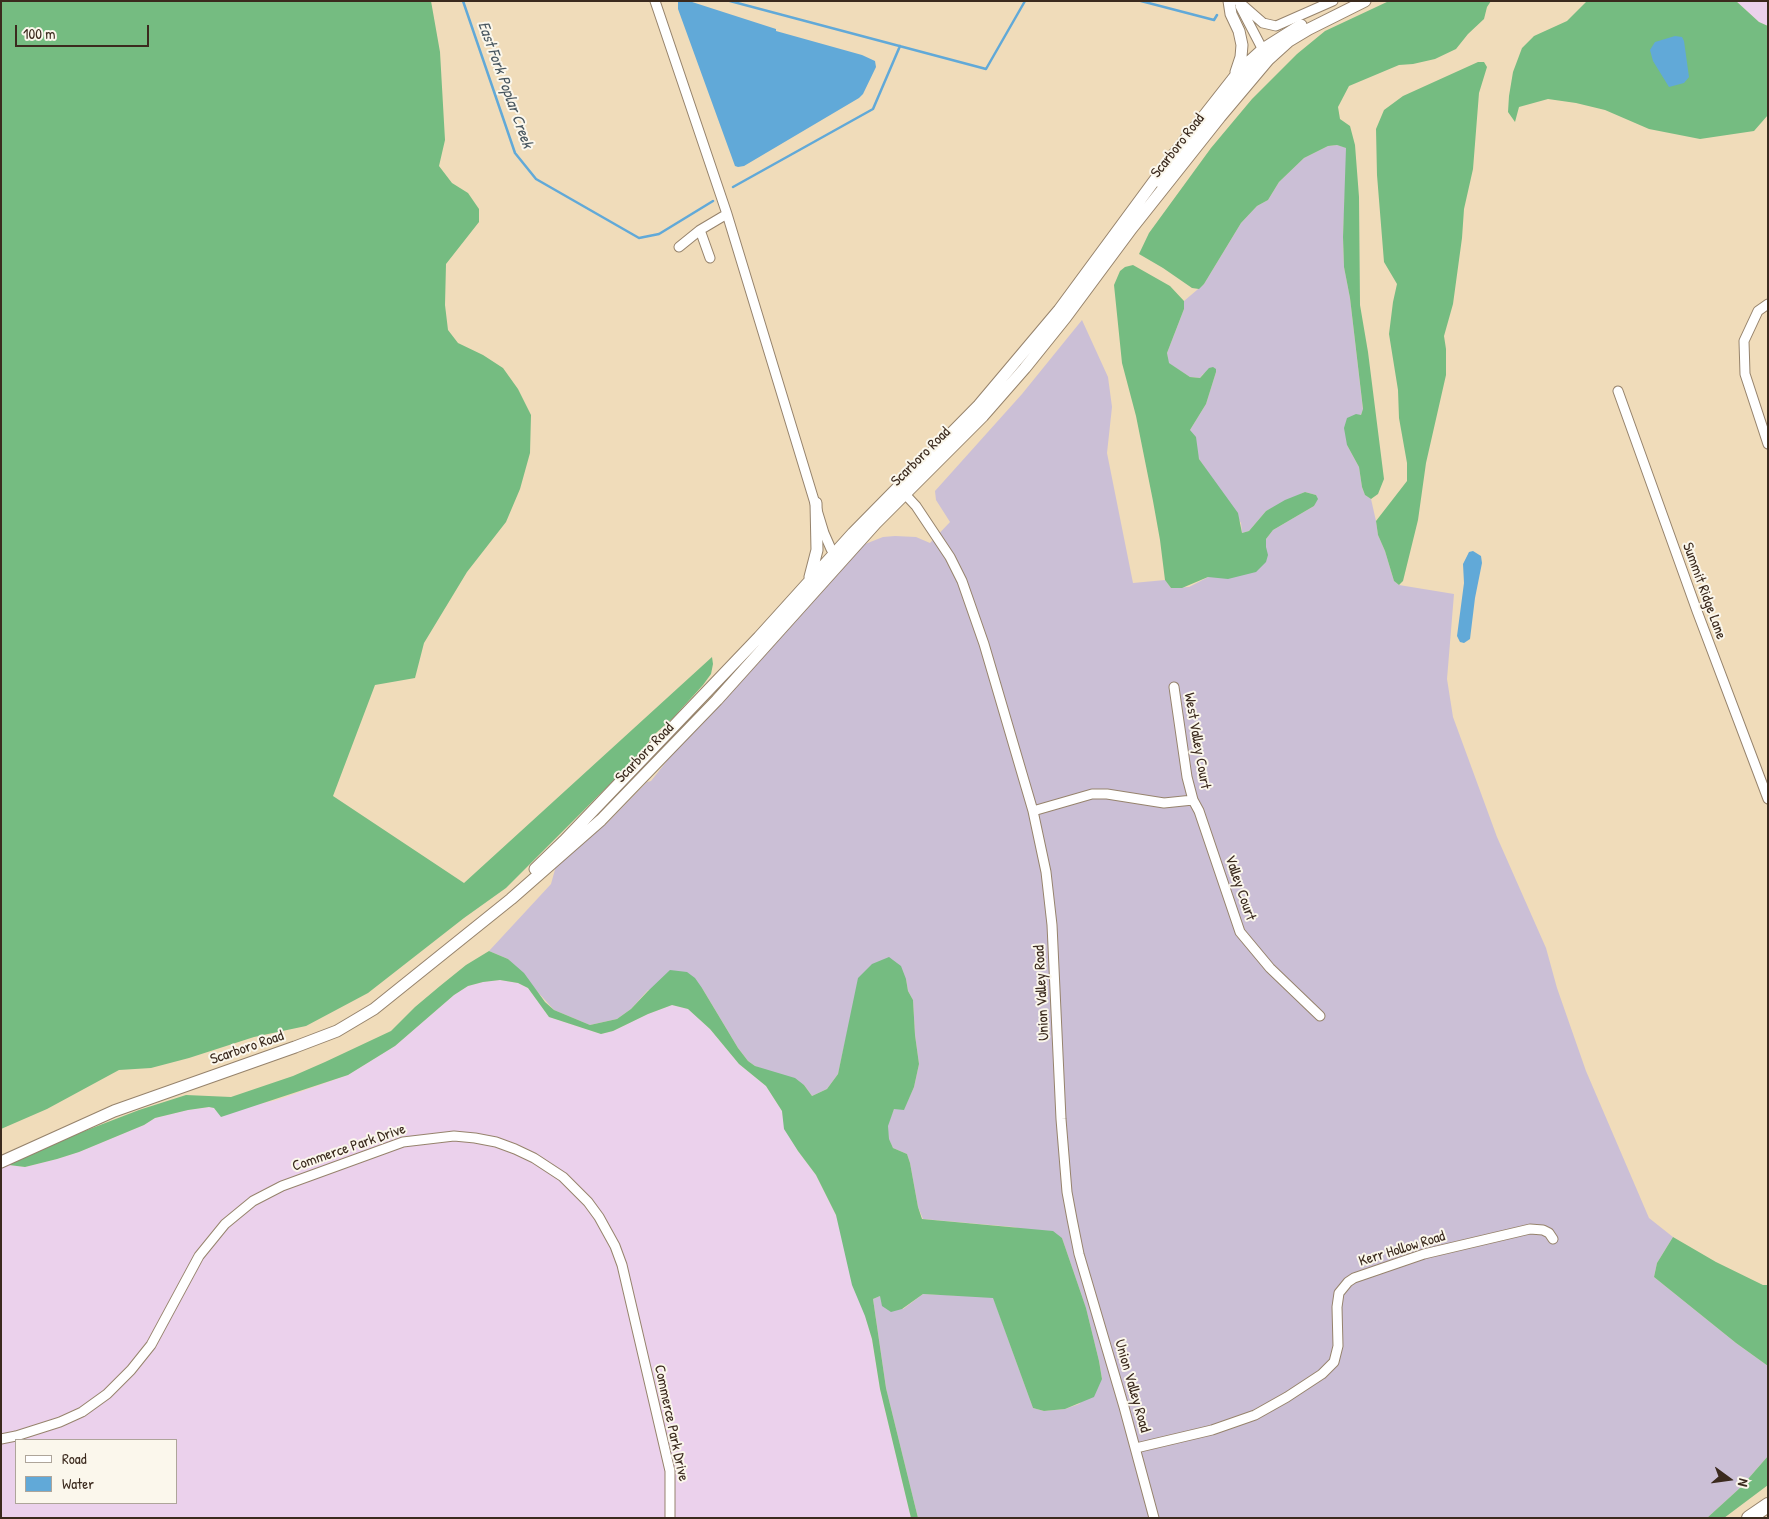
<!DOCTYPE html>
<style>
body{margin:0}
#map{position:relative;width:1769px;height:1519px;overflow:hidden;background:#f0dcba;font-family:"Patrick Hand",sans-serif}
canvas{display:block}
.frame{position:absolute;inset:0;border:2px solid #3b2a1e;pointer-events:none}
.legend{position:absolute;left:15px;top:1439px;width:162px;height:65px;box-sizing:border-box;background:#fbf7ec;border:1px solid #aea59a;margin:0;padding:6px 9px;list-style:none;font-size:15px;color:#3b2a1e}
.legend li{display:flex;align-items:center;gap:10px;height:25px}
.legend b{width:25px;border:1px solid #aea59a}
.north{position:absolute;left:1704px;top:1454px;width:50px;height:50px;-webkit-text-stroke:4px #fbf7ec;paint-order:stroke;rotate:104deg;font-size:14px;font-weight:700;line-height:20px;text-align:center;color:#3b2a1e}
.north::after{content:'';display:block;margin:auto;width:18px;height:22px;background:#3b2a1e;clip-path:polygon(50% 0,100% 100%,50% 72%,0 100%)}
.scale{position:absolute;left:15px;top:25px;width:134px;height:22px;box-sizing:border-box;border:2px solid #3b2a1e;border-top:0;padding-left:6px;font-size:15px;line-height:18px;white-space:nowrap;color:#3b2a1e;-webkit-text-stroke:4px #fbf7ec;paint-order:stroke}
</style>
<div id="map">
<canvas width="1769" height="1519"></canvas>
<div class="frame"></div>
<ul class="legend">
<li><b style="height:6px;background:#fff"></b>Road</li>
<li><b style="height:14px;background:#61a9d8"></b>Water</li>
</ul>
<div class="north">N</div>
<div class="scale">100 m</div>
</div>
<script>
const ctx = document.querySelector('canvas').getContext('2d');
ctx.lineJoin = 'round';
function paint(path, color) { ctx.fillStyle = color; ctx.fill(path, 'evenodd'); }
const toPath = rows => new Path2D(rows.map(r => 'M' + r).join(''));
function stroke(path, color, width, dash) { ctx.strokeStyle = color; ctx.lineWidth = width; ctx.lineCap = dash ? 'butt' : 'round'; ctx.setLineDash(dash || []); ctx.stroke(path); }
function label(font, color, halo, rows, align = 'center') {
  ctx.font = font + ' "Patrick Hand",sans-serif'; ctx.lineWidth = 4; ctx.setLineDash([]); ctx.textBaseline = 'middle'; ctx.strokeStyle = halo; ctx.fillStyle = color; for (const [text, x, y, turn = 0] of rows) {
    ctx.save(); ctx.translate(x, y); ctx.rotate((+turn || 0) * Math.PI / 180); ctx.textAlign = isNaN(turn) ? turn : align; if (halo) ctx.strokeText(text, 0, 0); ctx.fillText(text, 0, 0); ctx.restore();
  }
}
paint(toPath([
 [1736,1,1768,1,1768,26,1759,22],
 [500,980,518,983,528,988,549,1017,601,1034,613,1031,648,1014,672,1005,688,1009,710,1029,739,1064,766,1086,782,1111,785,1129,798,1151,816,1175,836,1215,872,1339,880,1389,911,1518,1,1518,1,1167,9,1165,25,1167,57,1159,79,1152,144,1125,155,1118,188,1110,209,1107,214,1108,218,1113,277,1100,348,1075,395,1046,454,995,468,986,483,982],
 [16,1440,176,1440,176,1503,16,1503]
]), '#ebd1ec');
paint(toPath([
 [1337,145,1347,148,1343,237,1344,267,1350,298,1363,410,1347,445,1359,467,1362,487,1365,495,1371,499,1376,521,1378,535,1385,551,1394,581,1399,585,1454,594,1447,679,1453,717,1497,837,1546,948,1557,988,1586,1071,1649,1218,1673,1237,1657,1263,1654,1277,1736,1343,1768,1366,1768,1456,1741,1487,1707,1518,918,1518,886,1388,873,1299,880,1296,903,1309,923,1294,993,1297,1033,1408,1044,1411,1065,1409,1079,1404,1102,1379,1099,1361,1086,1308,1062,1238,1013,1227,923,1219,918,1207,910,1163,907,1154,893,1148,889,1140,887,1126,894,1109,904,1109,914,1087,919,1064,915,1035,913,1000,908,991,906,979,855,997,838,1074,827,1089,812,1096,804,1085,755,1066,748,1061,738,1048,702,988,648,990,631,1009,617,1019,590,1025,554,1010,508,959,489,951,551,884,556,866,608,822,647,782,651,781,666,762,667,760,860,546,883,537,895,536,916,537,930,543,950,522,936,500,935,491,1022,394,1082,320,1108,377,1112,407,1107,453,1133,583,1165,580,1171,588,1189,587,1266,547,1266,539,1273,530,1314,506,1317,499,1316,495,1305,492,1266,511,1249,531,1242,533,1241,523,1199,459,1190,430,1206,404,1216,372,1203,374,1200,378,1190,377,1168,363,1167,353,1184,309,1184,301,1204,284,1241,223,1257,206,1268,200,1279,182,1304,158,1328,146]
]), '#cbbfd6');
paint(toPath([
 [1,1,431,1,440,52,445,140,439,166,452,183,468,193,479,209,479,222,446,264,445,305,448,330,458,343,483,355,503,368,518,389,531,415,530,453,520,489,506,522,467,572,424,643,415,678,375,685,333,796,464,883,712,657,713,664,711,674,703,685,673,718,656,733,634,760,506,888,464,918,368,993,306,1026,254,1037,189,1058,151,1068,119,1070,47,1109,1,1129],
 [1389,1,1491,1,1487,7,1484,19,1468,34,1456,49,1435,59,1413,64,1399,65,1349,86,1338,107,1340,119,1350,126,1355,145,1359,197,1360,305,1368,352,1384,479,1378,494,1371,499,1365,495,1362,487,1359,467,1347,445,1344,428,1347,418,1356,414,1361,415,1363,409,1350,298,1344,267,1343,237,1346,148,1337,145,1328,146,1304,158,1279,182,1268,200,1257,206,1241,223,1204,284,1199,289,1192,288,1163,268,1139,254,1149,233,1211,148,1252,99,1297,54,1325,31],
 [1587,1,1736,1,1759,22,1768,26,1768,115,1754,131,1700,139,1649,129,1605,110,1576,103,1548,99,1519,107,1515,122,1508,112,1509,96,1513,72,1522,48,1534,36,1567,21],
 [1478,62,1484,62,1487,67,1479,93,1473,169,1464,209,1462,238,1453,304,1444,336,1446,349,1446,375,1426,463,1418,520,1403,581,1399,585,1394,581,1385,551,1378,535,1376,521,1407,481,1407,463,1399,418,1398,390,1389,334,1393,302,1397,284,1384,262,1377,175,1376,129,1384,110,1403,96],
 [1133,265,1170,286,1184,301,1184,309,1167,353,1169,363,1190,377,1200,378,1209,368,1213,367,1216,369,1216,372,1206,404,1190,430,1196,437,1199,459,1238,513,1242,533,1249,531,1266,511,1285,500,1305,492,1316,495,1318,499,1314,506,1273,530,1266,539,1266,547,1268,555,1266,562,1256,572,1228,579,1208,577,1182,588,1171,588,1165,580,1160,540,1153,501,1136,416,1122,363,1114,285,1120,271,1125,267],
 [489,951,508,959,524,973,545,1002,554,1010,590,1025,617,1019,631,1009,648,991,670,970,687,972,695,978,702,988,738,1048,748,1061,755,1066,795,1078,804,1085,812,1096,827,1089,838,1074,858,978,872,964,889,957,901,966,906,979,908,991,913,1000,915,1035,919,1064,914,1087,904,1110,894,1109,888,1126,889,1139,893,1148,907,1154,910,1163,918,1207,922,1219,1053,1231,1062,1238,1086,1308,1099,1361,1102,1379,1094,1397,1065,1409,1044,1411,1033,1408,993,1298,923,1294,902,1309,891,1312,882,1306,880,1296,873,1299,886,1388,918,1518,911,1518,880,1389,872,1339,865,1316,852,1285,836,1215,816,1175,798,1151,784,1129,782,1111,766,1086,739,1064,710,1029,688,1009,672,1005,648,1014,613,1031,601,1034,549,1017,528,988,518,983,500,980,483,982,468,986,454,995,395,1046,348,1075,221,1117,214,1108,209,1107,188,1110,155,1118,144,1125,79,1152,57,1159,25,1167,9,1165,30,1152,139,1110,186,1095,231,1097,293,1076,325,1062,391,1031,415,1007,440,986,466,965],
 [1673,1237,1716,1262,1763,1285,1768,1285,1768,1366,1736,1343,1654,1277,1657,1263],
 [1768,1456,1768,1485,1724,1518,1707,1518,1741,1487]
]), '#75bc81');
paint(toPath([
 [678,1,689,1,776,29,776,31,862,55,875,61,876,67,863,94,859,98,744,166,738,167,735,166,678,9],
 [1675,36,1682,37,1684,41,1689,77,1684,83,1669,87,1653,61,1650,50,1655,42],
 [1473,551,1481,556,1482,563,1475,598,1470,639,1464,643,1460,642,1457,636,1464,583,1463,564,1469,552]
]), '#61a9d8');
stroke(toPath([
 [463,1,515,153,536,179,639,238,659,234,713,201],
 [730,1,986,69,1025,1],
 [1141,1,1214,20,1217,15],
 [733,187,873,109,900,46]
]), '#61a9d8', 2.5);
const minor = toPath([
 [655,1,727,214,824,533,831,549,837,558],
 [1238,1,1263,23,1276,26,1333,1],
 [1240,6,1265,54],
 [1161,184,1207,123,1258,61,1261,54],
 [700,230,710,258],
 [679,247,700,230,727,214],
 [1768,304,1758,311,1744,341,1745,374,1768,444],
 [1618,391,1697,611,1768,799],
 [902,491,916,506,950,557,962,581,984,644,1033,811,1046,872,1052,925,1061,1119,1067,1192,1072,1219,1079,1254,1124,1407,1154,1518],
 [1174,687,1187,777,1193,800,1199,811,1240,932,1270,968,1320,1016],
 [1033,811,1092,794,1107,794,1164,803,1193,800],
 [1,1439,16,1436,60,1422,82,1412,107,1394,131,1370,151,1345,199,1256,225,1224,253,1201,282,1186,403,1142,454,1136,475,1138,496,1142,515,1149,534,1158,563,1177,588,1202,599,1217,615,1246,622,1265,670,1471,670,1518],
 [1136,1448,1212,1430,1255,1415,1287,1397,1322,1374,1334,1362,1338,1346,1337,1307,1339,1293,1348,1282,1354,1278,1424,1254,1530,1229,1543,1230,1549,1233,1553,1239]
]);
const major = toPath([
 [1229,1,1231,14,1239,31,1242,45,1241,57,1236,72],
 [810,577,817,550,816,503],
 [535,869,564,841,759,637,853,533,979,405,1059,310,1171,158,1240,70,1263,49,1301,25],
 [1,1162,114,1111,295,1047,337,1031,374,1009,511,899,601,820,717,700,876,523,983,416,1025,368,1066,317,1132,228,1220,117,1268,60,1289,41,1309,29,1365,1]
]);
const highway = toPath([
 [1749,1518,1768,1505]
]);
stroke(minor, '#96836c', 11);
stroke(major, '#96836c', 13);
stroke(highway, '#96836c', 16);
stroke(minor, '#fff', 9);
stroke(major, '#fff', 11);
stroke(highway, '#fff', 14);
label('15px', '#3b2a1e', '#fbf7ec', [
 ["Scarboro Road",1178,146,-52],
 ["Scarboro Road",921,457,-45],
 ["Summit Ridge Lane",1704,591,70],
 ["West Valley Court",1197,741,80],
 ["Scarboro Road",645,753,-46],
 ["Valley Court",1240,888,71],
 ["Union Valley Road",1042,993,-93],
 ["Scarboro Road",247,1048,-19],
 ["Commerce Park Drive",349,1148,-19],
 ["Kerr Hollow Road",1402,1249,-17],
 ["Union Valley Road",1132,1386,74],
 ["Commerce Park Drive",671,1423,78]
]);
label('italic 16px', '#48565f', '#fbf7ec', [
 ["East Fork Poplar Creek",505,85,70]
]);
</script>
